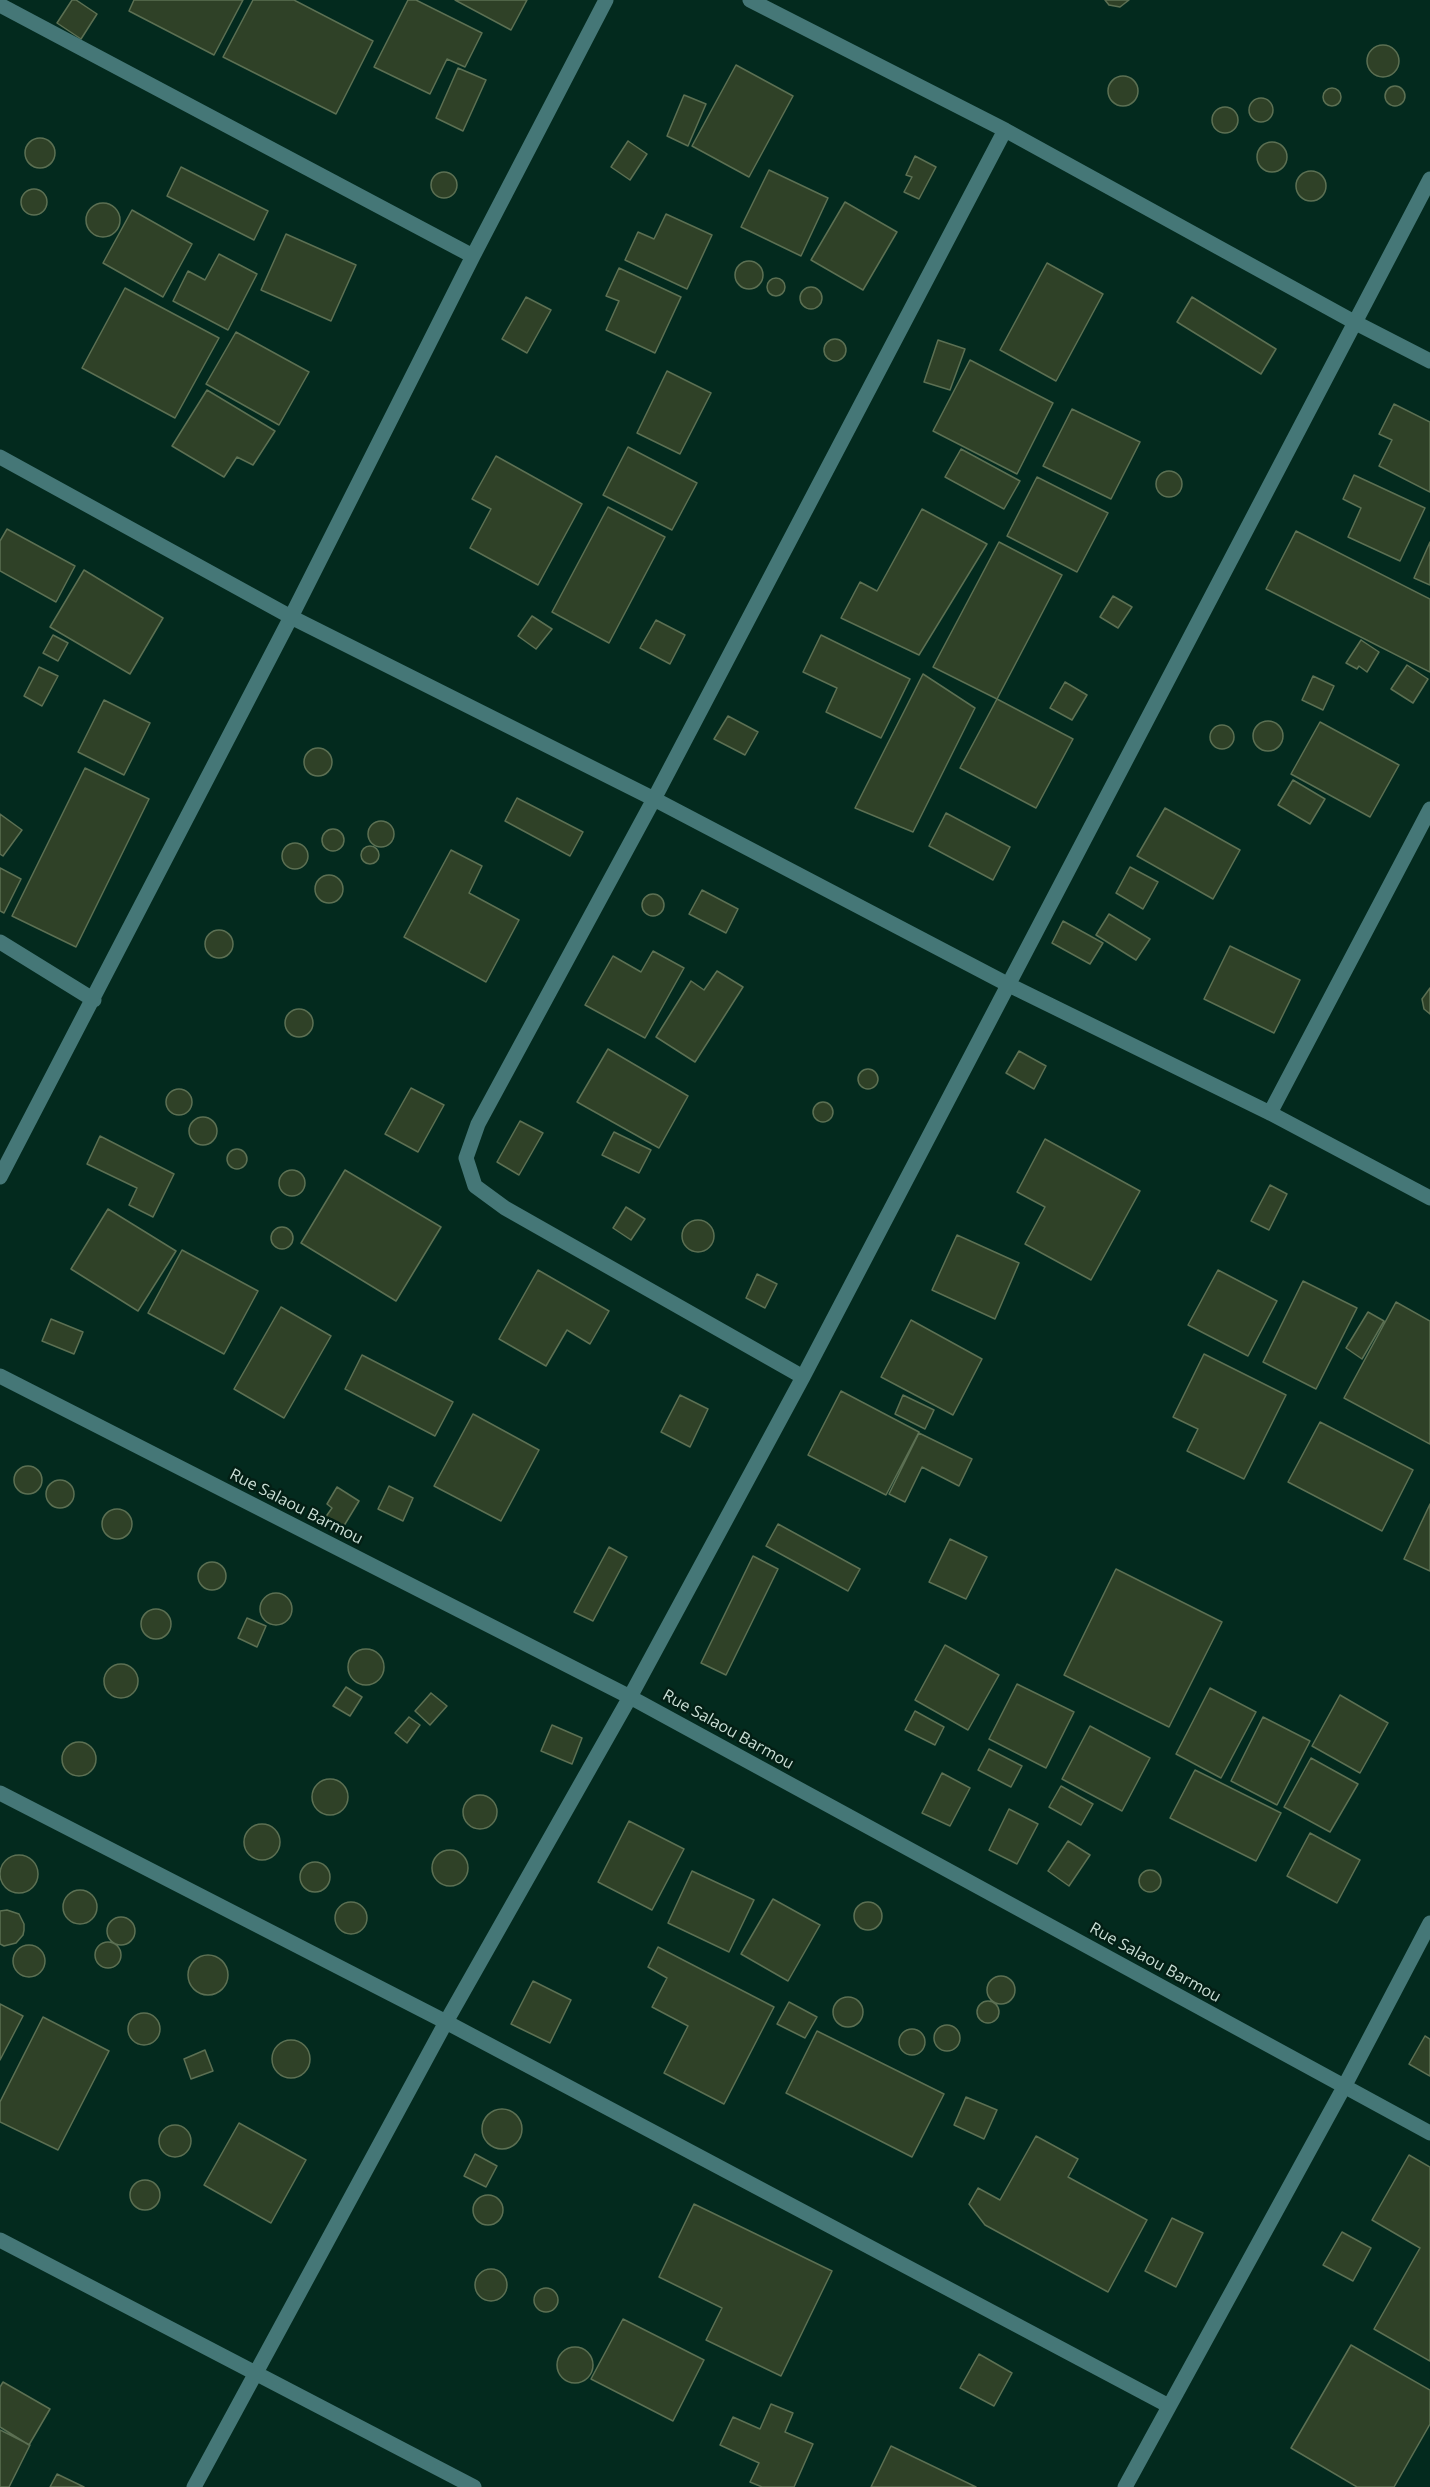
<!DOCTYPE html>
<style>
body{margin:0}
canvas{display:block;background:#032a1e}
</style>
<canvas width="1430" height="2487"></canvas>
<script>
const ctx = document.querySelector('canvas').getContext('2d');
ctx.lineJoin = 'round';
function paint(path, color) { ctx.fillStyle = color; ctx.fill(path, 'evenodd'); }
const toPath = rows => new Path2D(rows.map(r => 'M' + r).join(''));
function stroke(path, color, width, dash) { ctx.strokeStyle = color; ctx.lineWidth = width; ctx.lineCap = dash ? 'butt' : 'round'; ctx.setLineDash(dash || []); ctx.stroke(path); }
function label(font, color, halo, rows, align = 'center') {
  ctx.font = font + ' "Open Sans",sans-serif'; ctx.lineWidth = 5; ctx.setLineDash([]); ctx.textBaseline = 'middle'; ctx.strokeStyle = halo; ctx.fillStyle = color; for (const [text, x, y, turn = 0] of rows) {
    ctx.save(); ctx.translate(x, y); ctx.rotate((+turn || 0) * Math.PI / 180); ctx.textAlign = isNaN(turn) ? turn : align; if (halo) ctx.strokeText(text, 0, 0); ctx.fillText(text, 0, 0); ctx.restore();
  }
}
const building = toPath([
 [72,0,76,0,97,14,81,39,57,23,72,0],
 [134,0,243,0,214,55,129,11,134,0],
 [253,0,294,0,373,41,336,114,223,57,253,0],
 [408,0,416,0,482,33,465,67,447,59,430,94,374,67,408,0],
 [455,0,527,0,511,30,455,0],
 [1105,0,1129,0,1120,7,1109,5,1105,0],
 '1367 61a16 16 0 1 1 32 0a16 16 0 1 1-32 0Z',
 [736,65,793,96,749,177,692,146,736,65],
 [458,68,486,80,463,131,436,118,458,68],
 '1108 91a15 15 0 1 1 30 0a15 15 0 1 1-30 0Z',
 '1385 96a10 10 0 1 1 20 0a10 10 0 1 1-20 0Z',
 '1323 97a9 9 0 1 1 18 0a9 9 0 1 1-18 0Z',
 [684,95,706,104,688,146,667,136,684,95],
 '1249 110a12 12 0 1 1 24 0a12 12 0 1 1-24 0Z',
 '1212 120a13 13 0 1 1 26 0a13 13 0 1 1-26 0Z',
 '25 153a15 15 0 1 1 30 0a15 15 0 1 1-30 0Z',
 [628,141,647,154,630,180,611,167,628,141],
 '1257 157a15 15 0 1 1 30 0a15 15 0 1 1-30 0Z',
 [915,156,936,167,919,199,904,192,912,177,906,175,915,156],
 [181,167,268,211,254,240,167,196,181,167],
 [769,170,828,198,801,256,741,227,769,170],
 '1296 186a15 15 0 1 1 30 0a15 15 0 1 1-30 0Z',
 '431 185a13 13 0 1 1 26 0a13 13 0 1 1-26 0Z',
 '21 202a13 13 0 1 1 26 0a13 13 0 1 1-26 0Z',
 [845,202,897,232,863,290,811,260,845,202],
 '86 220a17 17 0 1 1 34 0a17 17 0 1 1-34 0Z',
 [132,210,192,244,163,297,103,263,132,210],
 [666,214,712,235,687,289,625,260,638,232,654,239,666,214],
 [286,234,356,265,331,321,261,290,286,234],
 [219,254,257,274,228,330,173,301,188,271,205,280,219,254],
 '735 275a14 14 0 1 1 28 0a14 14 0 1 1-28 0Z',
 [1047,263,1103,294,1056,381,1000,350,1047,263],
 [619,268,681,297,655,353,606,330,619,301,606,296,619,268],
 '767 287a9 9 0 1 1 18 0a9 9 0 1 1-18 0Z',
 '800 298a11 11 0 1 1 22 0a11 11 0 1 1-22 0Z',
 [125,288,219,338,175,418,82,368,125,288],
 [526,297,551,310,527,353,502,339,526,297],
 [1192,297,1276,349,1261,374,1177,322,1192,297],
 [236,332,309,372,279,425,206,384,236,332],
 '824 350a11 11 0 1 1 22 0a11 11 0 1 1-22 0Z',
 [938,340,965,349,950,390,924,382,938,340],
 [970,360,1053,403,1017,474,933,431,970,360],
 [667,371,711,393,680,454,637,433,667,371],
 [207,390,275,431,253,465,237,457,224,477,172,446,207,390],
 [1394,404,1430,422,1430,492,1379,466,1392,440,1379,434,1394,404],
 [1072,409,1140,442,1111,499,1043,466,1072,409],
 [628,447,697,483,672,530,603,495,628,447],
 [961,449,1020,481,1004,509,945,477,961,449],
 [496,456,582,504,538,585,470,548,491,509,472,499,496,456],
 '1156 484a13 13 0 1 1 26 0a13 13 0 1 1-26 0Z',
 [1354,475,1425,508,1400,561,1348,537,1361,508,1343,499,1354,475],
 [1037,477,1108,513,1077,572,1007,536,1037,477],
 [608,507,665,537,609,643,552,612,608,507],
 [922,509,987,544,919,655,841,618,860,582,877,591,922,509],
 [7,529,75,566,56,602,0,571,0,541,7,529],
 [1296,531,1430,599,1430,672,1266,589,1296,531],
 [999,542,1062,575,997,699,933,667,999,542],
 [1430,542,1430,585,1414,578,1430,542],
 [84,570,163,618,130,674,50,627,84,570],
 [1113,596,1132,607,1118,628,1100,617,1113,596],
 [532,616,552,629,536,649,518,636,532,616],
 [656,620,685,635,670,664,640,648,656,620],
 [53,635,68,643,58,661,43,653,53,635],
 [821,635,910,679,881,738,826,712,837,688,803,672,821,635],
 [1361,640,1379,652,1367,672,1359,666,1357,669,1346,663,1361,640],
 [1407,665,1428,679,1413,703,1391,689,1407,665],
 [39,667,58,676,42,706,24,696,39,667],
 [923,674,975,708,913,832,855,808,923,674],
 [1313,676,1334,686,1323,710,1302,700,1313,676],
 [1065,682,1087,695,1072,720,1050,708,1065,682],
 [997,699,1073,739,1036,808,960,768,997,699],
 [104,700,150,723,124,775,78,752,104,700],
 [728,716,758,732,745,755,714,739,728,716],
 '1253 736a15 15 0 1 1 30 0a15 15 0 1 1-30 0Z',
 [1320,722,1399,765,1370,817,1291,774,1320,722],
 '1210 737a12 12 0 1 1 24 0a12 12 0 1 1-24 0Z',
 '304 762a14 14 0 1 1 28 0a14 14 0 1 1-28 0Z',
 [85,768,149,799,76,947,12,916,85,768],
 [1293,780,1325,799,1310,824,1278,805,1293,780],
 [517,798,583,832,570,856,505,821,517,798],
 [1165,808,1240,850,1213,899,1137,856,1165,808],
 [946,813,1010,847,993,880,929,846,946,813],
 [0,814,22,830,3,856,0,854,0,814],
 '368 834a13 13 0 1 1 26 0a13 13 0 1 1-26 0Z',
 '322 840a11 11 0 1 1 22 0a11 11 0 1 1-22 0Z',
 '282 856a13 13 0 1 1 26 0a13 13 0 1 1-26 0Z',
 '361 855a9 9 0 1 1 18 0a9 9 0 1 1-18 0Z',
 [451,850,482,866,469,893,519,920,486,982,404,937,451,850],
 [1130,867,1158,882,1143,909,1116,893,1130,867],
 [0,868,21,879,4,913,0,911,0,868],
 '315 889a14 14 0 1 1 28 0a14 14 0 1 1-28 0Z',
 [702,890,738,909,726,933,689,914,702,890],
 '642 905a11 11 0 1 1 22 0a11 11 0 1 1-22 0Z',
 [1109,914,1150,939,1136,960,1096,935,1109,914],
 [1063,921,1103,943,1090,964,1052,943,1063,921],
 '205 944a14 14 0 1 1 28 0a14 14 0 1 1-28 0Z',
 [1230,946,1300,980,1274,1033,1204,999,1230,946],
 [653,951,684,968,645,1038,585,1005,613,956,641,972,653,951],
 [717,971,743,987,695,1062,656,1037,691,981,704,990,717,971],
 [1430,988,1430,1014,1424,1009,1422,999,1430,988],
 '285 1023a14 14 0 1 1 28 0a14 14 0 1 1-28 0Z',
 [608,1049,688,1096,659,1148,577,1102,608,1049],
 [1019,1051,1046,1066,1034,1089,1006,1073,1019,1051],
 '858 1079a10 10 0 1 1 20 0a10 10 0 1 1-20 0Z',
 [411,1088,444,1105,418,1152,385,1134,411,1088],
 '166 1102a13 13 0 1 1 26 0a13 13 0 1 1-26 0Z',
 '813 1112a10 10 0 1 1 20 0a10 10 0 1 1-20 0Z',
 '189 1131a14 14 0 1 1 28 0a14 14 0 1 1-28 0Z',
 [520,1121,543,1133,519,1175,497,1162,520,1121],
 [614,1132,651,1150,639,1173,602,1155,614,1132],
 [100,1136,174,1174,153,1217,129,1205,137,1188,87,1164,100,1136],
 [1045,1139,1140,1191,1091,1280,1025,1244,1045,1207,1017,1192,1045,1139],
 '227 1159a10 10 0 1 1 20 0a10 10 0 1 1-20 0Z',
 '279 1183a13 13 0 1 1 26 0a13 13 0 1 1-26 0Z',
 [345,1170,441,1227,396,1301,301,1243,345,1170],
 [1270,1185,1287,1194,1269,1230,1251,1221,1270,1185],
 [626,1207,645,1219,631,1240,613,1228,626,1207],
 [108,1209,176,1251,138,1311,71,1269,108,1209],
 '682 1236a16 16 0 1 1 32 0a16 16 0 1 1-32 0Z',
 '271 1238a11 11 0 1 1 22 0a11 11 0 1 1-22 0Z',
 [957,1235,1019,1263,995,1319,932,1290,957,1235],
 [182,1250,258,1291,224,1354,148,1313,182,1250],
 [538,1270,609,1311,590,1344,567,1330,546,1366,499,1339,538,1270],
 [1218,1270,1277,1301,1248,1356,1188,1325,1218,1270],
 [757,1274,777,1284,765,1308,746,1298,757,1274],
 [1303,1281,1357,1308,1316,1389,1263,1362,1303,1281],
 [1396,1302,1430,1321,1430,1444,1344,1398,1396,1302],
 [281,1307,331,1336,284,1418,234,1389,281,1307],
 [1368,1312,1384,1321,1362,1359,1346,1348,1368,1312],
 [51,1319,83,1332,74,1354,42,1341,51,1319],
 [911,1320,982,1359,953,1415,881,1377,911,1320],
 [1204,1354,1286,1395,1244,1479,1187,1451,1198,1429,1173,1417,1204,1354],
 [362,1355,453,1402,435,1436,345,1389,362,1355],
 [841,1391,919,1432,886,1495,808,1455,841,1391],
 [680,1395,708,1409,690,1447,661,1432,680,1395],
 [903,1395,934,1410,925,1429,895,1414,903,1395],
 [473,1414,539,1450,501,1521,434,1486,473,1414],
 [1320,1422,1413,1470,1382,1531,1288,1482,1320,1422],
 [919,1433,972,1459,959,1486,922,1467,905,1502,889,1494,919,1433],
 '14 1480a14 14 0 1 1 28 0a14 14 0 1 1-28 0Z',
 '46 1494a14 14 0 1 1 28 0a14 14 0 1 1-28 0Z',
 [389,1486,413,1498,403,1521,378,1509,389,1486],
 [337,1487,359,1501,342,1529,325,1518,332,1508,327,1504,337,1487],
 [1430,1504,1430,1571,1404,1559,1430,1504],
 '102 1524a15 15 0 1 1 30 0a15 15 0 1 1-30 0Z',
 [778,1524,860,1569,848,1591,766,1546,778,1524],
 [950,1539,987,1557,966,1599,929,1582,950,1539],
 [609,1547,627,1557,593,1621,574,1612,609,1547],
 [753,1556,778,1569,726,1675,701,1663,753,1556],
 '198 1576a14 14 0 1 1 28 0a14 14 0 1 1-28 0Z',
 [1116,1569,1222,1622,1169,1727,1064,1675,1116,1569],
 '260 1609a16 16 0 1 1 32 0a16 16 0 1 1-32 0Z',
 '141 1624a15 15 0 1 1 30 0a15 15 0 1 1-30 0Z',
 [247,1618,266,1626,257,1647,238,1638,247,1618],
 [945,1645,999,1675,968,1730,915,1700,945,1645],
 '348 1667a18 18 0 1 1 36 0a18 18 0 1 1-36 0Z',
 '104 1681a17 17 0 1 1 34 0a17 17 0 1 1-34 0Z',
 [1017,1684,1074,1712,1046,1768,989,1739,1017,1684],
 [346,1687,362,1697,350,1716,333,1706,346,1687],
 [1210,1688,1256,1712,1221,1778,1176,1754,1210,1688],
 [431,1693,447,1706,430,1725,415,1711,431,1693],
 [1340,1695,1388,1723,1360,1773,1312,1746,1340,1695],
 [915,1711,944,1727,935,1745,905,1730,915,1711],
 [409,1717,420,1725,407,1743,395,1733,409,1717],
 [1263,1717,1310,1741,1277,1805,1231,1781,1263,1717],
 [552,1725,582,1738,572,1764,541,1751,552,1725],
 [1090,1726,1150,1758,1122,1811,1062,1779,1090,1726],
 '62 1759a17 17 0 1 1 34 0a17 17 0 1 1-34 0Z',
 [989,1749,1022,1766,1011,1787,978,1770,989,1749],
 [1311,1758,1358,1784,1330,1832,1284,1807,1311,1758],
 [1195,1770,1281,1813,1256,1861,1170,1818,1195,1770],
 [942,1773,970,1788,950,1826,922,1813,942,1773],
 '312 1797a18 18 0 1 1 36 0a18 18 0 1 1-36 0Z',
 [1061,1786,1093,1804,1081,1825,1049,1807,1061,1786],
 '463 1812a17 17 0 1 1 34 0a17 17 0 1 1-34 0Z',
 [1009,1809,1038,1824,1017,1864,989,1850,1009,1809],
 [629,1821,684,1849,652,1910,598,1882,629,1821],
 '244 1842a18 18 0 1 1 36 0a18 18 0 1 1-36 0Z',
 [1310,1833,1360,1860,1337,1903,1287,1876,1310,1833],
 [1068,1841,1090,1855,1069,1886,1048,1871,1068,1841],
 '432 1868a18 18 0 1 1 36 0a18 18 0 1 1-36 0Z',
 '0 1874a19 19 0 1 1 38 0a19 19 0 1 1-38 0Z',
 '300 1877a15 15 0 1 1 30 0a15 15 0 1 1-30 0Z',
 '1139 1881a11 11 0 1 1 22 0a11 11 0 1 1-22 0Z',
 [692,1871,754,1900,729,1952,668,1923,692,1871],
 '63 1907a17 17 0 1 1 34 0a17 17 0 1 1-34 0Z',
 [773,1899,820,1925,788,1981,741,1954,773,1899],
 '854 1916a14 14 0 1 1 28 0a14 14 0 1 1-28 0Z',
 '335 1918a16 16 0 1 1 32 0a16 16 0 1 1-32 0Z',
 [7,1910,19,1914,24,1924,24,1930,23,1935,16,1943,4,1946,0,1944,0,1911,7,1910],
 '107 1931a14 14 0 1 1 28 0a14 14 0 1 1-28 0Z',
 '95 1955a13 13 0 1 1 26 0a13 13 0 1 1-26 0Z',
 '13 1961a16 16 0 1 1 32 0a16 16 0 1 1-32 0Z',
 [658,1947,774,2007,724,2104,664,2073,688,2026,652,2007,667,1978,648,1967,658,1947],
 '188 1975a20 20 0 1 1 40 0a20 20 0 1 1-40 0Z',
 '987 1990a14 14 0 1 1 28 0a14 14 0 1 1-28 0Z',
 [533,1981,571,2000,550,2043,511,2024,533,1981],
 '833 2012a15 15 0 1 1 30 0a15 15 0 1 1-30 0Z',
 '977 2012a11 11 0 1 1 22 0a11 11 0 1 1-22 0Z',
 [789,2002,817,2017,805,2038,777,2024,789,2002],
 [0,2004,23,2016,0,2060,0,2004],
 '128 2029a16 16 0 1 1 32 0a16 16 0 1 1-32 0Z',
 [43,2017,109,2051,58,2150,0,2122,0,2102,43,2017],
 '934 2038a13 13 0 1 1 26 0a13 13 0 1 1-26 0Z',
 '899 2042a13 13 0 1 1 26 0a13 13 0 1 1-26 0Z',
 [817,2031,944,2094,912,2157,786,2093,817,2031],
 [1425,2036,1430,2039,1430,2076,1409,2064,1425,2036],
 '272 2059a19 19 0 1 1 38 0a19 19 0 1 1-38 0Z',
 [205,2050,213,2071,191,2079,184,2059,205,2050],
 [966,2097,997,2110,984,2139,954,2125,966,2097],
 '482 2129a20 20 0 1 1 40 0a20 20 0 1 1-40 0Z',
 [239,2123,306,2160,271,2223,204,2185,239,2123],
 '159 2141a16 16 0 1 1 32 0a16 16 0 1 1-32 0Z',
 [1036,2136,1078,2159,1068,2177,1147,2220,1108,2292,985,2225,969,2204,978,2188,1000,2200,1036,2136],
 [475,2154,497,2166,486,2187,464,2176,475,2154],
 [1409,2155,1430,2167,1430,2361,1374,2329,1420,2248,1372,2220,1409,2155],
 '130 2195a15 15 0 1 1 30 0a15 15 0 1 1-30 0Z',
 '473 2210a15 15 0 1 1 30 0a15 15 0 1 1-30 0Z',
 [694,2204,832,2271,781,2376,706,2340,722,2308,659,2277,694,2204],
 [1172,2218,1203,2233,1176,2287,1145,2271,1172,2218],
 [1342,2232,1371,2248,1353,2281,1323,2265,1342,2232],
 '475 2285a16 16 0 1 1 32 0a16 16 0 1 1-32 0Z',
 '534 2300a12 12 0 1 1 24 0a12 12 0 1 1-24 0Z',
 [623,2319,704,2360,673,2421,591,2379,623,2319],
 [1351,2345,1430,2390,1430,2424,1394,2487,1357,2487,1291,2448,1351,2345],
 '557 2365a18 18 0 1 1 36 0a18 18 0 1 1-36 0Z',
 [979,2354,1012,2373,994,2406,960,2388,979,2354],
 [3,2382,50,2409,29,2445,0,2427,0,2387,3,2382],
 [771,2404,793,2413,785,2432,813,2444,794,2487,762,2487,750,2482,759,2463,720,2445,733,2417,760,2429,771,2404],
 [0,2430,30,2445,9,2487,0,2487,0,2430],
 [891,2446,976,2487,871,2487,891,2446],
 [57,2474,84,2487,50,2487,57,2474]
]);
paint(building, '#2f4127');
stroke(building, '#5c7053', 1.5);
stroke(toPath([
 [750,0,1005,130,1356,323,1430,361],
 [0,5,473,256],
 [0,457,291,617,654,799,1007,984,1270,1113,1430,1198],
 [0,942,94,1000],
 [1270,1113,1430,809],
 [0,1177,291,617,473,256,606,0],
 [0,1376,630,1697,1430,2133],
 [803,1377,505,1208,475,1186,466,1158,478,1124,654,799,1005,130],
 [0,1793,446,2022,1169,2406],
 [0,2240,474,2487],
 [194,2487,446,2022,630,1697,803,1377,1430,179],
 [1125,2487,1344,2087,1430,1923]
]), '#457777', 15);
label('16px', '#cbdfd6', '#031f15', [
 ["Rue Salaou Barmou",296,1507,27],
 ["Rue Salaou Barmou",728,1730,29],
 ["Rue Salaou Barmou",1155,1963,29]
]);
</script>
